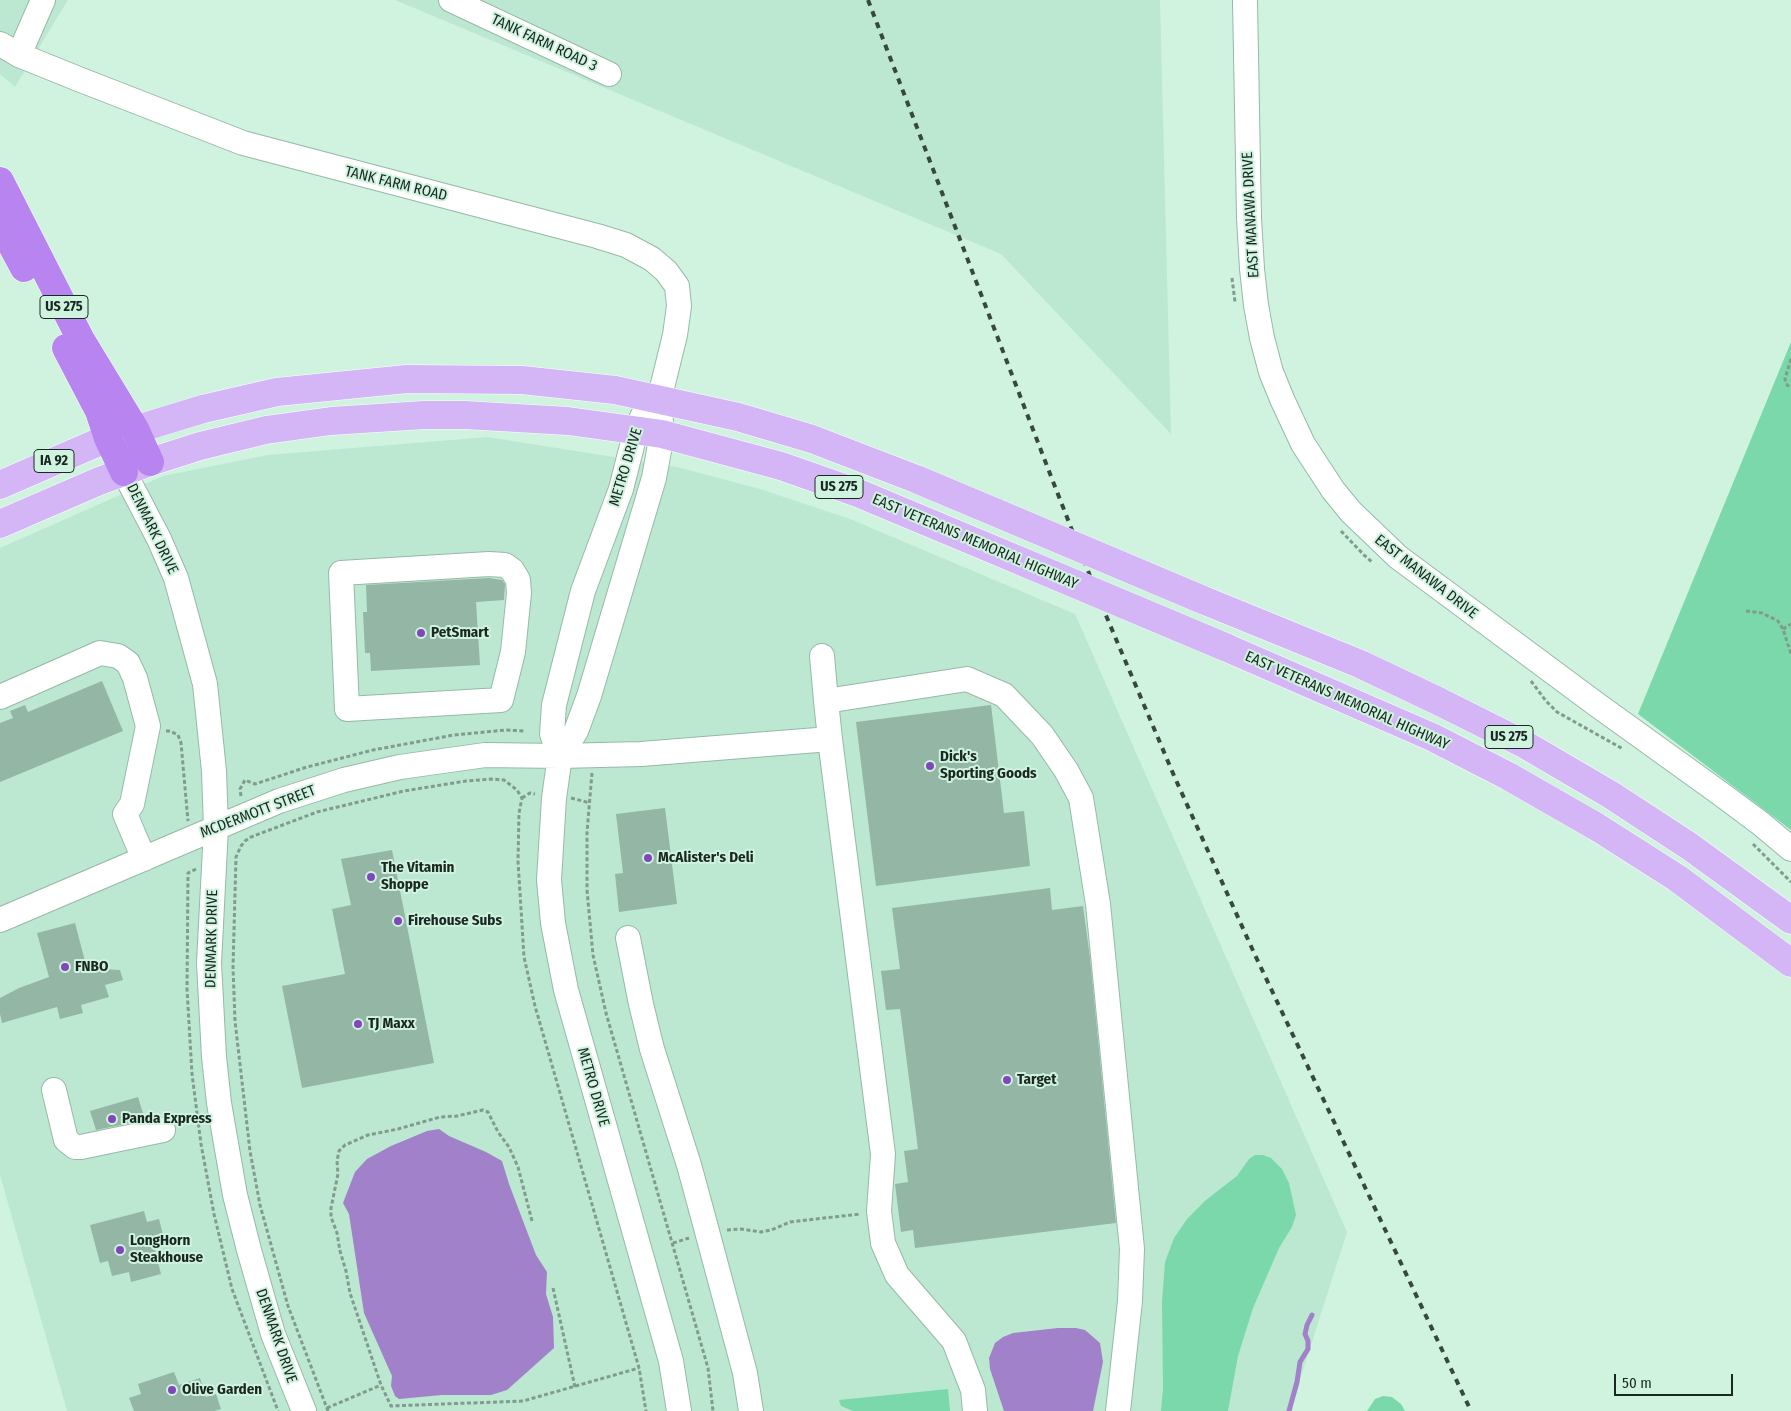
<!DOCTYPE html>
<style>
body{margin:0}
#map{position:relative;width:1791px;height:1411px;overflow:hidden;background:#cff3df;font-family:"Fira Sans Condensed",sans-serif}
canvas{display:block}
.scale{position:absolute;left:1614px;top:1374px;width:119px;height:22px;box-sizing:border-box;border:2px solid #1a2821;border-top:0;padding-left:6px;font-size:15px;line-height:18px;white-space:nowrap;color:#1a2821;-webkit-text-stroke:4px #cff3df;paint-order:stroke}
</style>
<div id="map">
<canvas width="1791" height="1411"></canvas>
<div class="scale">50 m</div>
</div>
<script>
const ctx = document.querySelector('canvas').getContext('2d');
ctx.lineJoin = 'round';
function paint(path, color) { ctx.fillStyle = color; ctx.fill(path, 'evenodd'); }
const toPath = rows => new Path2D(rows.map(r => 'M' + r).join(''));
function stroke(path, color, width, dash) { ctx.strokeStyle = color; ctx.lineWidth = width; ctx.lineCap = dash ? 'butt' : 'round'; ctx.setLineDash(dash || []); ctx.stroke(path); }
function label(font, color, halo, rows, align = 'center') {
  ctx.font = font + ' "Fira Sans Condensed",sans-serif'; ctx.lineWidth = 4; ctx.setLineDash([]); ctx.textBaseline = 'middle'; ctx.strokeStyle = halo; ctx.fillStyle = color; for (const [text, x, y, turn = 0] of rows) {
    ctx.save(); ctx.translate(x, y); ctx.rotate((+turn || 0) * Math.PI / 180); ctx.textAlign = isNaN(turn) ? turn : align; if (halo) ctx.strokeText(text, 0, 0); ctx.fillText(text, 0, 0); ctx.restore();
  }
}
paint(toPath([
 [0,0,68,0,15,87,0,74],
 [395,0,1160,0,1171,434,1001,254],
 [487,437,677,467,760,489,850,519,1075,614,1347,1232,1290,1411,67,1411,0,1175,0,548,163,476,268,455]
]), '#bce8d1');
paint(toPath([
 [1791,342,1791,830,1638,714],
 [1255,1155,1263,1155,1271,1158,1282,1169,1289,1183,1296,1215,1292,1227,1279,1248,1253,1308,1238,1356,1228,1411,1161,1411,1163,1388,1162,1302,1165,1262,1174,1238,1187,1219,1206,1200,1237,1176,1249,1159],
 [948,1389,950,1411,853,1411,841,1406,839,1400],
 [1383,1396,1392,1397,1401,1404,1405,1411,1367,1411,1375,1399]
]), '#7ad8ab');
paint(toPath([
 [439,1129,449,1136,486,1152,502,1161,509,1184,536,1255,547,1272,546,1294,553,1317,554,1348,507,1390,491,1395,442,1395,399,1399,395,1396,391,1386,392,1376,364,1313,349,1214,343,1203,355,1172,367,1159,391,1146,427,1131],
 [1058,1328,1076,1328,1085,1330,1100,1343,1103,1362,1093,1411,1004,1411,990,1369,989,1358,995,1343,1003,1337,1013,1333]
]), '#a181ca');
stroke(toPath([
 [1289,1411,1297,1382,1300,1362,1308,1349,1308,1341,1305,1334,1307,1325,1312,1315]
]), '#a181ca', 5);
paint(toPath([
 [489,578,502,580,505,584,504,600,476,602,480,665,371,671,370,653,365,653,363,612,367,612,366,585],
 [102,681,123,731,0,782,0,723,13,718,10,711,25,705,28,712],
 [991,705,1004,813,1024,811,1030,866,876,886,856,722],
 [665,808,677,904,619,912,615,874,623,873,616,814],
 [392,850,434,1063,302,1088,282,986,345,974,332,909,351,905,341,859],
 [1050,888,1052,910,1083,906,1090,958,1116,1223,915,1248,913,1230,901,1232,895,1184,908,1182,904,1151,918,1149,900,1009,886,1010,881,971,900,969,892,908],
 [75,923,86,965,99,962,101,969,120,970,123,980,105,985,109,997,81,1005,83,1013,60,1019,57,1007,2,1023,0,1014,0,998,19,988,49,977,37,933],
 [138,1097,145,1120,96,1130,90,1111],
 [144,1211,147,1222,159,1219,163,1235,152,1238,161,1274,131,1282,129,1272,112,1276,108,1261,100,1263,90,1225],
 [174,1372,179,1385,200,1378,206,1397,216,1394,221,1409,214,1411,134,1411,129,1398,141,1394,138,1384]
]), '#94b6a4');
const minor = toPath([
 [451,0,609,74],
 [1245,0,1249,218,1252,269,1256,305,1262,338,1271,372,1282,399,1303,444,1333,490,1351,512,1398,557,1596,704,1721,794,1760,823,1791,849],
 [0,44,19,55,81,80,243,143,597,236,626,245,652,259,666,271,677,286,679,306,675,335,659,400,662,434,654,478,589,696,576,731,560,756,554,798,549,880,553,923,566,990,671,1361,679,1411],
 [19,55,43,0],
 [124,472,159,539,176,578,205,684,214,771,216,828,209,963,214,1057,219,1103,235,1195,249,1250,273,1334,304,1411],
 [489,564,505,565,512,570,518,580,519,593,513,652,501,700,347,709,341,573,489,564],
 [822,656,826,701],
 [0,697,100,653,118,656,128,663,135,678,148,726,132,804,125,814,144,859],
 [830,739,883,1154,879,1211,883,1243,897,1275,954,1341,973,1390,975,1411],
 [560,756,552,734,554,705,583,591,621,489,636,430,644,413,659,400],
 [0,920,279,801,344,780,400,767,485,755,560,756,641,754,830,739,826,701,967,679,1004,695,1042,735,1066,770,1081,798,1098,904,1132,1249,1130,1301,1118,1411],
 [628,938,641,1004,652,1049,689,1165,701,1209,745,1373,751,1411],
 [54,1090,66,1140,75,1147,81,1147,163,1130]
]);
const major = toPath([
 [0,485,108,438,203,409,277,392,407,379,522,380,615,390,738,417,812,439,916,479,997,513],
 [0,524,97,482,150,462,200,446,266,430,331,421,424,415,465,415,568,421,662,434,781,466,858,493,1011,557],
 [1203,600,1360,664,1436,700,1524,744,1611,795,1689,846,1791,920],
 [1225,647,1432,737,1508,776,1597,827,1677,878,1791,963]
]);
const highway = toPath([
 [0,181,81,340,135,429,150,462],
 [0,223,24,268],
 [66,348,99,411,108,438,124,472]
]);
stroke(minor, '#97b9a7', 26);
stroke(major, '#fff', 29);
stroke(highway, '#fff', 29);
stroke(toPath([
 [1232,278,1235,302],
 [1791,359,1785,379,1786,384,1791,388],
 [1341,531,1364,555,1372,562],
 [1746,611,1762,613,1778,621,1783,629,1791,654],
 [1783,629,1791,624],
 [1531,681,1546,701,1557,712,1623,749],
 [166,731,170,731,178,735,181,743,188,821],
 [592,773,587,832,587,890,593,955,606,1013,708,1368,713,1411],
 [241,796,240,789,245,780,255,784,307,767,373,750,454,735,506,730,524,731],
 [522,798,530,793,535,794],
 [571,798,590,803],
 [1753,844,1791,882],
 [196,869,188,873,187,989,192,1074,201,1144,214,1214,232,1289,278,1411],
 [532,1221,518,1167,509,1147,498,1132,488,1112,483,1110,457,1116,440,1117,398,1129,368,1135,345,1145,339,1151,337,1161,338,1174,331,1208,331,1217,337,1233,340,1251,346,1271,350,1293,381,1385,391,1406,523,1401,639,1368],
 [727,1230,741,1229,761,1232,771,1230,790,1222,860,1214],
 [673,1243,689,1238],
 [553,1288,575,1387],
 [327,1408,381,1385],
 [328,1411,288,1306,260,1205,250,1151,235,1021,233,967,236,857,241,846,245,841,251,837,317,812,404,791,466,781,491,779,504,780,517,790,522,798,519,813,518,861,524,957,535,1006,639,1368,646,1411]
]), '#819b8d', 3, [4, 2.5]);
stroke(minor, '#fff', 24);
stroke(major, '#d4b5f6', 28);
stroke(highway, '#b784f0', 28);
stroke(toPath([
 [868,0,1052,479,1099,599,1175,778,1255,955,1471,1411]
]), '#37483f', 4, [6, 6]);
const majorBridge = toPath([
 [997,513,1203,600],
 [1011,557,1225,647]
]);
stroke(majorBridge, '#fff', 29, []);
stroke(majorBridge, '#d4b5f6', 28);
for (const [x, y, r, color] of [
 [421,633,5,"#8246bc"],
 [930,766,5,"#8246bc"],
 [648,858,5,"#8246bc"],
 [371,877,5,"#8246bc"],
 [398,921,5,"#8246bc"],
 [65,967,5,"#8246bc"],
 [358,1024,5,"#8246bc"],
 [1007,1080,5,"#8246bc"],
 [112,1119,5,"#8246bc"],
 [120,1250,5,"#8246bc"],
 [172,1390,5,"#8246bc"]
]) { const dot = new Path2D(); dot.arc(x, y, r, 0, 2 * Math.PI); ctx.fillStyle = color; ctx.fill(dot); stroke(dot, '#cff3df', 2); }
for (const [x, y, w] of [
 [64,307,48],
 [54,461,40],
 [839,487,48],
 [1509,737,48]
]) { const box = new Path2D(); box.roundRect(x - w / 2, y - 11.5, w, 23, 4); ctx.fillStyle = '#cff3df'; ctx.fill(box); stroke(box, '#1a2821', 1); }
label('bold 14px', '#1a2821', null, [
 ["US 275",64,307],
 ["IA 92",54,461],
 ["US 275",839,487],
 ["US 275",1509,737]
]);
label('15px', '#1a2821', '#cff3df', [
 ["TANK FARM ROAD 3",544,43,25],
 ["TANK FARM ROAD",396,184,14],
 ["EAST MANAWA DRIVE",1251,215,-93],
 ["METRO DRIVE",626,467,-73],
 ["DENMARK DRIVE",152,529,64],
 ["EAST VETERANS MEMORIAL HIGHWAY",975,542,23],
 ["EAST MANAWA DRIVE",1426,577,38],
 ["EAST VETERANS MEMORIAL HIGHWAY",1347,701,24],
 ["MCDERMOTT STREET",258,812,-21],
 ["DENMARK DRIVE",212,939,-89],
 ["METRO DRIVE",593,1087,74],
 ["DENMARK DRIVE",276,1336,71]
]);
label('bold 15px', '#1a2821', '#cff3df', [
 ["PetSmart",431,633],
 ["Dick's",940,757],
 ["Sporting Goods",940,774],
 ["McAlister's Deli",658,858],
 ["The Vitamin",381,868],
 ["Shoppe",381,885],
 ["Firehouse Subs",408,921],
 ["FNBO",75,967],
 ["TJ Maxx",368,1024],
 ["Target",1017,1080],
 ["Panda Express",122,1119],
 ["LongHorn",130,1241],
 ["Steakhouse",130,1258],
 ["Olive Garden",182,1390]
], 'left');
</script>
